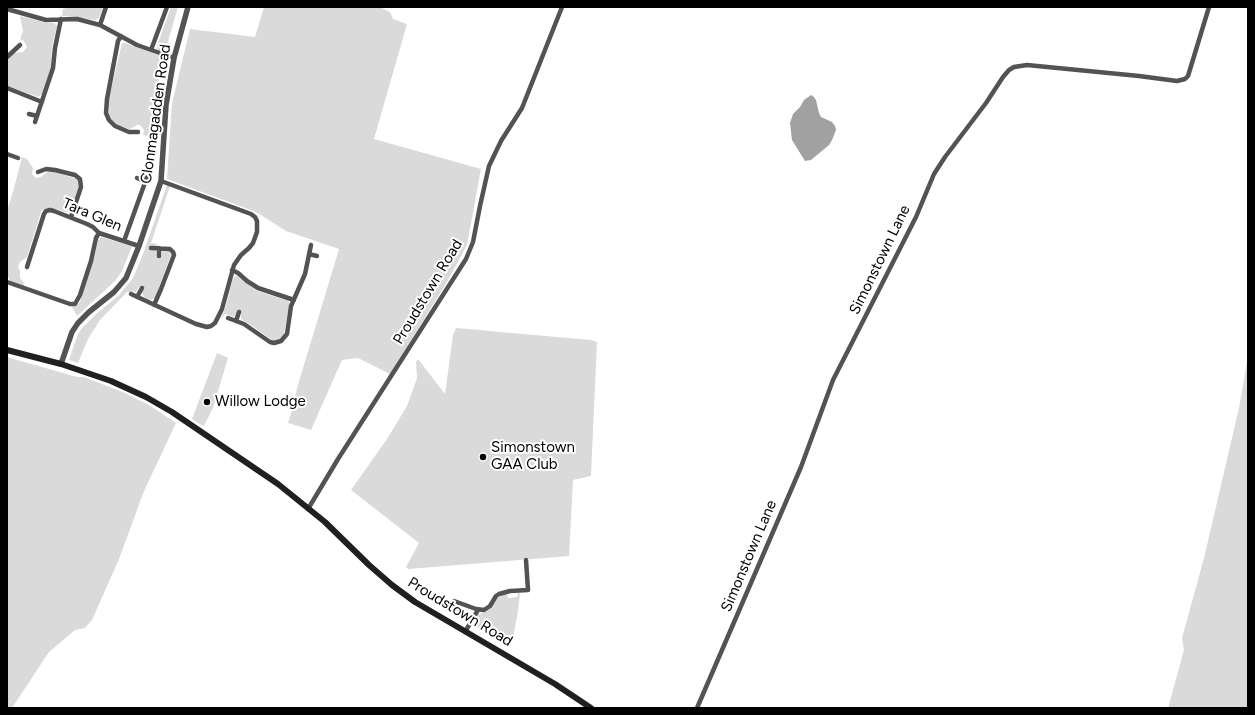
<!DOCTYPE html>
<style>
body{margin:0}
#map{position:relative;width:1255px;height:715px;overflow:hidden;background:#fff;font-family:Figtree,sans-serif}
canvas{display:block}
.frame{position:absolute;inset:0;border:8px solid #000;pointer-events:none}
</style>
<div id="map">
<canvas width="1255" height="715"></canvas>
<div class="frame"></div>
</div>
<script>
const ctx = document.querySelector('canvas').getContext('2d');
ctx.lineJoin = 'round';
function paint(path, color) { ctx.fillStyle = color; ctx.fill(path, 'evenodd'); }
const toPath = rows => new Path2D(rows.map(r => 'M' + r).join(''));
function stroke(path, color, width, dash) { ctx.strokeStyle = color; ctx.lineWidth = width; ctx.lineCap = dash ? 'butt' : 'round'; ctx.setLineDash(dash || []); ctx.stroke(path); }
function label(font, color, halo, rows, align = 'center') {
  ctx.font = font + ' Figtree,sans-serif'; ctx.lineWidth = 4; ctx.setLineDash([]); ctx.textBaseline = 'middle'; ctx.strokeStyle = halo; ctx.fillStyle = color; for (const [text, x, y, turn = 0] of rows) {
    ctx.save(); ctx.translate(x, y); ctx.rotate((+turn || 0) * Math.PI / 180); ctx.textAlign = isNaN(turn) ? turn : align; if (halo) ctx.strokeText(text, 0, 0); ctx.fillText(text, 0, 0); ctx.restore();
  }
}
paint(toPath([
 [70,7,103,7,99,18,95,20,75,17,62,16,63,9],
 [171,7,178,7,169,38,166,53,159,51,157,49,157,46],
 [264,7,380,7,390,12,393,19,407,24,374,139,481,169,467,245,447,282,390,374,358,358,342,360,311,430,288,423,294,404,297,388,339,249,286,231,256,212,167,179,172,103,190,29,255,37],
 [20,16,47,23,54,23,57,26,52,47,51,67,42,94,38,97,7,86,7,59,13,53,23,52,27,47,24,41,20,39,23,31],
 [122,43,125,43,163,57,155,99,153,137,143,135,144,130,140,125,137,125,130,129,117,125,111,118,109,113,108,103],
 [22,157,27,159,33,168,32,174,36,178,41,177,46,173,49,171,54,172,77,179,78,180,79,186,70,211,65,212,56,209,48,208,44,209,41,212,27,257,20,262,18,267,20,271,20,278,24,283,24,286,10,281,7,274,7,211,14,188],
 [167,185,170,186,151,243,157,244,157,246,151,246,153,250,156,251,157,257,162,256,162,252,164,250,169,251,171,255,155,298,150,300,144,297,142,293,143,290,139,287,136,292,127,292,100,320,88,339,78,363,69,360,74,345,78,334,82,328,95,315,119,295,133,278,143,254],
 [101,237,132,246,129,254,122,271,115,281,77,316,72,307,77,305,80,302,95,254,98,240],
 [237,276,247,284,257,291,289,301,289,304,284,334,278,341,274,341,269,338,251,325,241,319,241,312,237,311,234,317,225,314,221,319,226,306,232,282,234,277],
 [456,328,591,340,597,342,591,476,573,480,569,556,408,569,406,567,419,543,351,490,387,439,407,406,417,378,416,362,418,359,445,394,453,335],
 [217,353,228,358,213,408,205,424,203,426,192,419],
 [1248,356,1248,708,1168,708,1184,650,1182,638,1204,558,1239,408],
 [7,357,77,377,84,377,125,393,149,405,176,423,144,491,119,559,92,620,85,628,75,630,49,652,12,708,7,708],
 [518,593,520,593,518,611,512,644,506,643,478,628,478,622,475,620,478,615,490,609,498,598,502,595,507,594,508,598,517,597]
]), '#dadada');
paint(toPath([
 [811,95,813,96,816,100,819,113,821,117,832,122,835,126,836,130,832,140,829,145,811,160,805,161,792,140,790,123,793,114,800,107,804,100]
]), '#a1a1a1');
stroke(toPath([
 [7,9,46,20,77,19,100,25,137,45,174,58],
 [100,25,106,7],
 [121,36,118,41,107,99,106,113,109,120,115,126,129,132,138,132],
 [151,50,167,7],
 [7,57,20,45],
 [7,88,42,102],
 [29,114,37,116],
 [35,122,53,68,55,48,61,19],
 [7,154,18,158],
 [38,172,46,169,55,170,75,175,80,179,81,187,71,217],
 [137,178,146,182],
 [124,241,147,177],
 [151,248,170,249,173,252,174,255,161,289,154,305],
 [159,248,159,256],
 [309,254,317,256],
 [27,267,44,214,46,211,50,210,54,211,87,224,93,227,99,233,139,246],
 [232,270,238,273,247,281,258,288,294,300],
 [7,282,70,304,75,304,80,295,91,261,96,238,99,233],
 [131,294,196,324,207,327,211,326,215,323,222,309,234,265,241,255,249,248,253,243,257,232,257,221,255,217,251,214,161,181],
 [137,297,142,288],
 [228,318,244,324,270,342,274,343,281,341,287,334,291,306,305,274,311,245],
 [236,321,239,312],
 [308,509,338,459,466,259,473,242,480,206,489,166,501,141,522,108,562,7],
 [451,608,454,601,476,609,484,610,490,606,496,596,499,594,510,591,528,590,526,560],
 [465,632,478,610],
 [697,708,801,467,833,380,916,217,934,174,945,157,986,103,1003,77,1009,70,1014,67,1027,65,1139,76,1177,81,1185,79,1188,76,1209,7]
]), '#535353', 4.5);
stroke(toPath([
 [61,364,72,332,78,323,89,312,114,292,126,278,139,246,161,181,166,105,174,58,188,7]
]), '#535353', 5.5);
stroke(toPath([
 [7,350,61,364,111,381,146,397,172,412,278,484,325,522,369,565,392,585,415,602,555,684,591,708]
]), '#202020', 6);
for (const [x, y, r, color] of [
 [207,402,4,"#000"],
 [483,457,4,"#000"]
]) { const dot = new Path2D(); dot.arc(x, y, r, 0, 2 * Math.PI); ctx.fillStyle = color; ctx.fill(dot); stroke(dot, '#fff', 1.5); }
label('15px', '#000', '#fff', [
 ["Clonmagadden Road",156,114,-82],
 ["Tara Glen",92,215,23],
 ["Simonstown Lane",880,260,-64],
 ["Proudstown Road",428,292,-59],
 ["Simonstown Lane",749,556,-67],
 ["Proudstown Road",460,612,31]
]);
label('15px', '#000', '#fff', [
 ["Willow Lodge",215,402],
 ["Simonstown",491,448],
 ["GAA Club",491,465]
], 'left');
</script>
